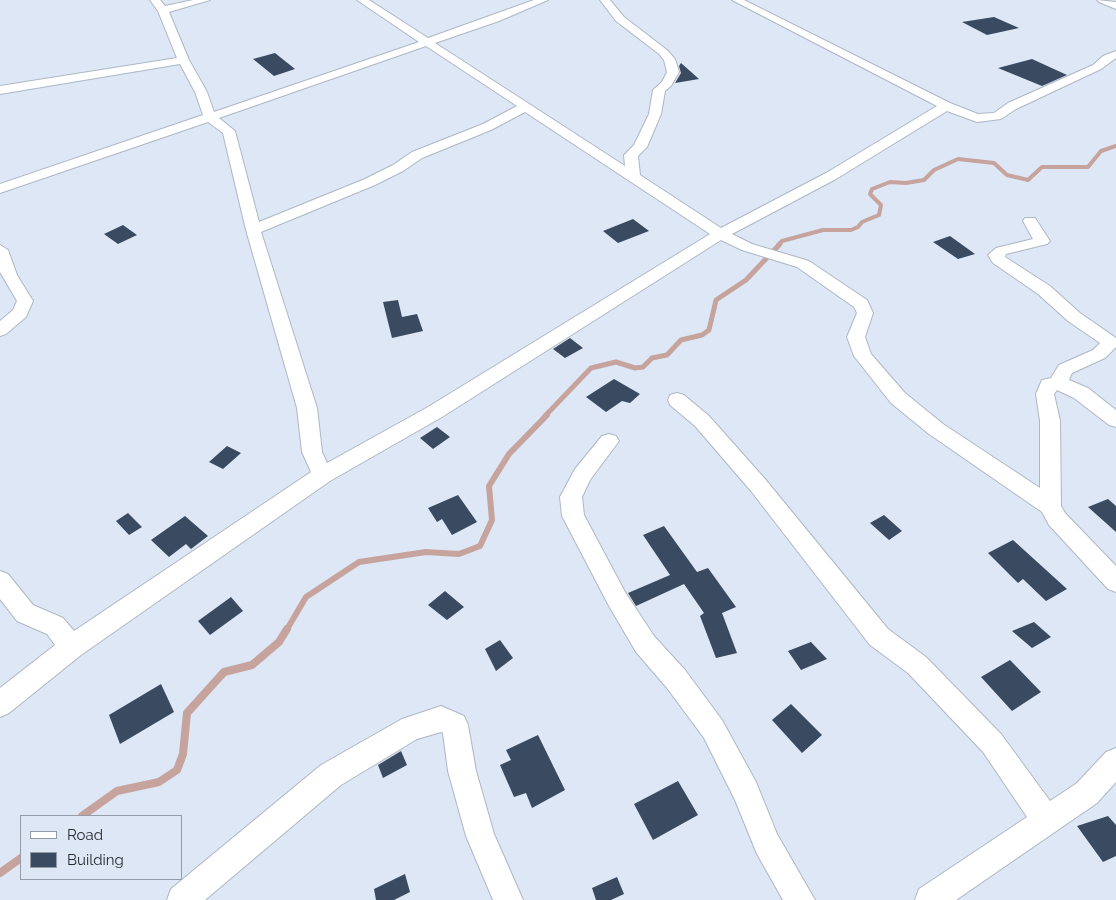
<!DOCTYPE html>
<style>
body{margin:0}
#map{position:relative;width:1116px;height:900px;overflow:hidden;background:#dde7f5;font-family:Raleway,sans-serif}
canvas{display:block}
.legend{position:absolute;left:20px;top:815px;width:162px;height:65px;box-sizing:border-box;background:#dde7f5;border:1px solid #959ca7;margin:0;padding:6px 9px;list-style:none;font-size:15px;color:#282b31}
.legend li{display:flex;align-items:center;gap:10px;height:25px}
.legend b{width:25px;border:1px solid #959ca7}
</style>
<div id="map">
<canvas width="1116" height="900"></canvas>
<ul class="legend">
<li><b style="height:6px;background:#fff"></b>Road</li>
<li><b style="height:14px;background:#3a4a60"></b>Building</li>
</ul>
</div>
<script>
const ctx = document.querySelector('canvas').getContext('2d');
ctx.lineJoin = 'round';
const toPath = rows => new Path2D(rows.map(r => 'M' + r).join(''));
function stroke(path, color, width, dash) { ctx.strokeStyle = color; ctx.lineWidth = width; ctx.lineCap = dash ? 'butt' : 'round'; ctx.setLineDash(dash || []); ctx.stroke(path); }
function paint(path, color) { ctx.fillStyle = color; ctx.fill(path, 'evenodd'); }
stroke(toPath([
 [778,245,782,241,823,230,851,230,858,227,862,222,879,215,881,205,870,194,872,189,890,182,906,183,924,180,934,170,958,159,994,163,1007,175,1028,180,1042,167,1088,167,1101,151,1116,146]
]), '#c6a39d', 4);
stroke(toPath([
 [545,416,591,368,616,362,635,368,643,367,652,358,667,355,681,340,702,335,709,330,716,300,746,280,780,244]
]), '#c6a39d', 5);
stroke(toPath([
 [286,631,306,597,359,562,426,552,459,554,480,546,492,520,489,486,509,454,547,415]
]), '#c6a39d', 6);
stroke(toPath([
 [82,816,117,791,159,782,177,770,183,754,187,713,224,672,252,665,279,642,287,629],
 [0,873,21,858]
]), '#c6a39d', 8);
paint(toPath([
 [994,17,1019,28,987,35,962,22],
 [275,53,295,69,274,76,253,59],
 [1032,59,1067,75,1042,86,998,68],
 [681,63,699,79,675,83,681,73,679,66],
 [633,219,649,231,618,243,603,231],
 [123,225,137,235,118,244,104,234],
 [950,236,975,254,958,259,933,242],
 [398,300,402,317,417,314,423,331,392,338,383,302],
 [570,338,583,348,565,358,553,349],
 [614,379,640,394,630,403,622,401,606,412,586,397],
 [437,427,450,437,433,449,420,438],
 [227,446,241,453,223,469,209,462],
 [458,495,477,522,452,535,442,519,437,522,428,508],
 [1108,499,1116,506,1116,532,1088,507],
 [128,513,142,527,129,535,116,521],
 [884,515,902,531,889,540,870,523],
 [185,516,208,536,191,549,186,544,169,557,151,540],
 [664,526,697,572,708,568,736,607,722,613,737,653,716,658,700,616,704,613,684,584,636,606,628,593,670,575,643,535],
 [1013,540,1067,589,1046,601,1023,579,1018,583,988,553],
 [445,591,464,607,447,620,428,605],
 [231,597,243,611,210,635,198,621],
 [1034,622,1051,637,1032,648,1012,631],
 [500,640,513,658,496,671,485,649],
 [811,642,827,659,801,670,788,651],
 [1010,660,1041,692,1012,711,981,677],
 [161,684,174,712,120,744,109,715],
 [791,704,822,735,802,753,772,720],
 [538,735,565,790,532,808,526,793,514,797,500,765,511,760,506,750],
 [401,751,407,765,383,778,378,765],
 [678,781,698,815,653,840,634,804],
 [1108,816,1116,825,1116,856,1103,862,1077,826],
 [405,874,410,892,394,900,376,900,374,889],
 [617,877,624,894,611,900,596,900,592,888]
]), '#3a4a60');
const minor = toPath([
 [150,0,160,0,165,6,193,0,210,0,169,12,189,60,207,92,214,112,419,42,357,0,369,0,428,38,534,0,548,0,499,21,435,43,625,166,624,155,634,145,649,114,653,90,662,82,667,72,664,60,659,54,616,21,600,0,610,0,624,17,667,50,675,59,679,72,671,86,665,91,661,114,647,147,638,156,640,175,721,228,826,173,937,106,732,0,744,0,950,103,978,114,994,113,1008,103,1093,65,1103,56,1116,51,1116,58,1101,69,1016,109,1001,119,977,122,947,111,836,179,732,234,752,244,809,261,867,300,873,313,865,337,871,354,905,393,943,424,1040,488,1040,421,1036,394,1042,380,1051,378,1059,365,1093,350,1100,343,1068,321,1038,294,993,263,988,255,996,248,1033,239,1023,221,1025,218,1035,218,1050,241,1047,244,1006,254,1005,257,1050,286,1080,313,1116,338,1116,347,1105,358,1072,373,1069,380,1088,388,1116,410,1116,427,1109,425,1074,398,1057,390,1054,394,1060,421,1061,506,1065,513,1116,566,1116,592,1108,589,1049,525,1042,512,929,434,891,403,854,356,847,337,857,313,854,307,797,267,742,250,721,240,442,417,330,481,81,655,9,713,0,717,0,688,55,645,47,634,17,621,0,599,0,571,8,574,33,605,63,618,74,631,311,472,302,452,297,408,246,230,223,133,208,122,0,193,0,184,203,115,195,92,180,64,0,94,0,86,177,58,158,11,150,0],
 [426,46,517,106,483,124,412,152,393,165,365,179,259,222,235,131,219,118,426,46],
 [525,112,710,234,428,407,327,463,322,452,317,408,261,232,375,185,403,171,422,158,491,130,525,112],
 [1097,0,1116,2,1116,9,1099,2,1097,0],
 [0,245,8,250,17,275,33,301,26,317,6,334,0,336,0,321,13,310,17,301,0,272,0,245],
 [677,393,684,395,709,416,765,479,888,629,926,657,1001,734,1050,801,1077,783,1106,752,1116,748,1116,782,1097,803,956,900,915,900,919,889,1027,817,983,752,908,673,870,645,751,491,695,426,670,405,668,400,670,395,677,393],
 [609,434,616,436,619,441,590,480,582,497,584,515,625,592,654,636,685,670,722,720,756,782,777,834,815,900,783,900,757,854,735,800,704,738,667,688,636,652,609,606,562,516,560,497,575,469,602,436,609,434],
 [441,706,464,716,468,725,476,771,494,834,523,900,493,900,466,836,448,771,443,733,441,732,417,739,341,785,205,900,167,900,171,889,321,765,402,719,441,706]
]);
stroke(minor, '#adb7c4', 2);
paint(minor, '#fff');
</script>
